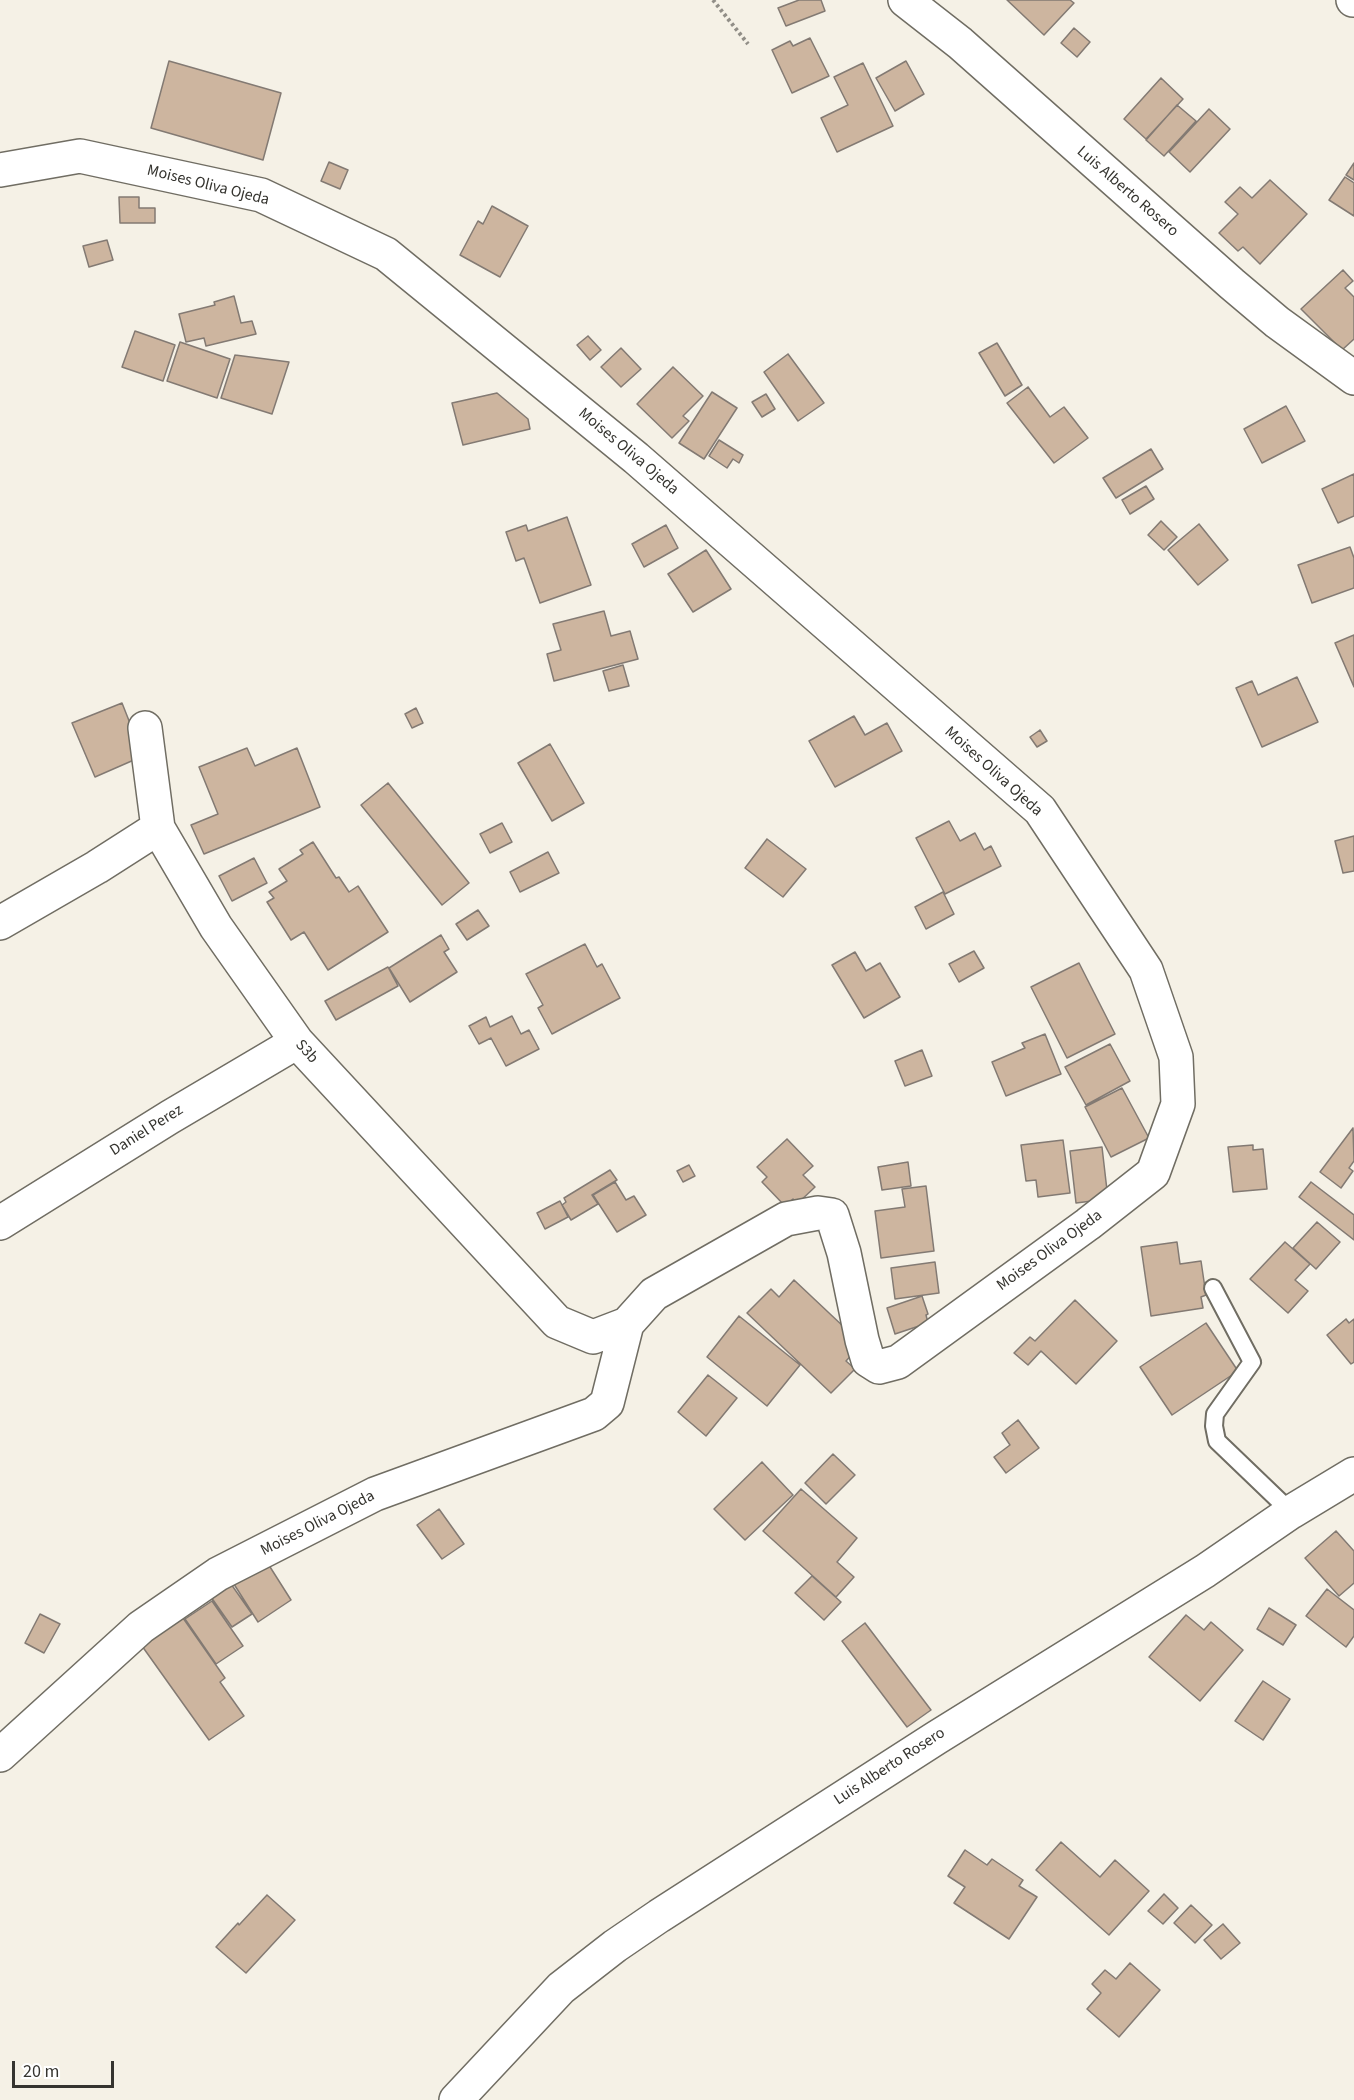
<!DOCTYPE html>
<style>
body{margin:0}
#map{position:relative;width:1354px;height:2100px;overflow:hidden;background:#f5f1e6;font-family:"Source Sans 3",sans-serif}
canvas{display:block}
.scale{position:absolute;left:12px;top:2061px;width:102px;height:27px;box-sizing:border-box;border:3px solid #35342f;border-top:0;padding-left:8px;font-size:18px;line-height:21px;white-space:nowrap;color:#35342f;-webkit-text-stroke:4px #fff;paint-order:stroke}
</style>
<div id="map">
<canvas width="1354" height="2100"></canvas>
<div class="scale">20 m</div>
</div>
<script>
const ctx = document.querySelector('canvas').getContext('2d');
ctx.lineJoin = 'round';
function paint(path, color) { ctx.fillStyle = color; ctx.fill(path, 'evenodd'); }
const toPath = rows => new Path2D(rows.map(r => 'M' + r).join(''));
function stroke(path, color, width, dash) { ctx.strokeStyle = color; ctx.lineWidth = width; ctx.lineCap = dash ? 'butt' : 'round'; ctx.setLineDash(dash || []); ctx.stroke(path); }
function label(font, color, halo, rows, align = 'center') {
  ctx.font = font + ' "Source Sans 3",sans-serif'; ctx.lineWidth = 4.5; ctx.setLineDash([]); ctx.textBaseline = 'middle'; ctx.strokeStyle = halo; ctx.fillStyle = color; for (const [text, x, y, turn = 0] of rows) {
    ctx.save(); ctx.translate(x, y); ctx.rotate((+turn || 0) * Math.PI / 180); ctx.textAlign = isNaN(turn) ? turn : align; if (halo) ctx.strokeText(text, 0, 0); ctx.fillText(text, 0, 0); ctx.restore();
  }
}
const building = toPath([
 [799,0,821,0,825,11,786,26,778,8,799,0],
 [1007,0,1070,0,1074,3,1044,35,1007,0],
 [1074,28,1090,42,1077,57,1061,43,1074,28],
 [810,38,829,76,792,93,772,50,790,41,793,46,810,38],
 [169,61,281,93,263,160,151,128,169,61],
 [906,61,924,94,895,111,876,78,906,61],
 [863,63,893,126,837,152,821,118,848,105,834,77,863,63],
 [1161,78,1183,99,1146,139,1124,119,1161,78],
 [1177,105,1196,121,1164,156,1146,140,1177,105],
 [1209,109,1230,129,1190,172,1169,152,1209,109],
 [329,162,348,170,340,189,321,181,329,162],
 [1354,163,1354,180,1346,175,1354,163],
 [1345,177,1354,183,1354,216,1329,200,1345,177],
 [1270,180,1307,214,1260,264,1243,247,1238,251,1219,233,1238,214,1225,202,1240,187,1252,198,1270,180],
 [119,197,139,197,139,208,155,208,155,223,120,223,119,197],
 [492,206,528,226,500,277,460,255,478,221,483,224,492,206],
 [107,240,113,260,89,267,83,246,107,240],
 [1343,270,1353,281,1345,288,1354,297,1354,339,1342,350,1301,309,1343,270],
 [234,296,241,323,252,321,256,334,206,346,204,338,186,342,179,314,215,305,214,302,234,296],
 [135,331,175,345,163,381,122,367,135,331],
 [588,336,601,350,590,360,577,345,588,336],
 [180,342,230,359,217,398,167,381,180,342],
 [997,343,1022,385,1005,396,979,353,997,343],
 [621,348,641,369,621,387,601,367,621,348],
 [788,354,824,403,798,421,764,372,788,354],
 [235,355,289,362,272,414,221,398,235,355],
 [673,367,703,396,683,416,689,421,672,438,637,404,673,367],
 [1028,387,1050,417,1064,407,1088,438,1054,463,1007,403,1028,387],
 [712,392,737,408,704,459,679,443,712,392],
 [497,393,528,419,530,429,463,445,452,403,497,393],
 [766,394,775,409,762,417,752,402,766,394],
 [1286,406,1305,441,1262,463,1244,429,1286,406],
 [719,440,743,455,739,463,733,459,727,468,709,456,719,440],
 [1151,449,1163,469,1116,498,1103,478,1151,449],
 [1354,474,1354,516,1338,523,1322,489,1354,474],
 [1146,486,1154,499,1130,514,1122,500,1146,486],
 [567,517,591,585,540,603,524,558,516,561,506,532,526,525,528,531,567,517],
 [1161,521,1177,537,1164,550,1148,535,1161,521],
 [1199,524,1228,560,1198,585,1168,550,1199,524],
 [666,525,678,548,644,567,632,544,666,525],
 [1350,547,1354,558,1354,588,1312,603,1298,565,1350,547],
 [706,550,731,589,693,612,668,574,706,550],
 [604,611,611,636,630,631,638,659,554,681,547,654,561,650,553,624,604,611],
 [1354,635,1354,687,1335,643,1354,635],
 [623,665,629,686,609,691,603,671,623,665],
 [1297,677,1318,722,1262,747,1236,688,1252,681,1258,695,1297,677],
 [122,703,143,756,95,777,72,723,122,703],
 [416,708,423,723,412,728,405,714,416,708],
 [854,716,865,735,887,723,902,751,835,787,809,741,854,716],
 [1040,730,1047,741,1037,747,1030,737,1040,730],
 [550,744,584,803,552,821,518,763,550,744],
 [247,748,255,766,297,748,320,807,204,854,191,825,218,814,199,767,247,748],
 [388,783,469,883,442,905,361,805,388,783],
 [949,821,960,841,975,833,984,850,991,846,1001,866,945,894,916,838,949,821],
 [502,823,512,842,490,853,480,834,502,823],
 [1354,836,1354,871,1343,873,1335,841,1354,836],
 [767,839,806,869,783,897,745,868,767,839],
 [313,842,336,878,339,877,349,892,358,886,388,932,328,970,304,932,291,940,267,902,274,898,269,892,287,881,279,869,303,854,300,850,313,842],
 [548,852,559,873,520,892,510,872,548,852],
 [254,858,267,883,232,901,219,876,254,858],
 [943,892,954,914,926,929,915,907,943,892],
 [478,910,489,926,467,940,456,924,478,910],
 [441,935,449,949,444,952,457,972,410,1002,389,968,441,935],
 [585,944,597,967,602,964,620,998,552,1034,538,1008,543,1005,526,974,585,944],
 [974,951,984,968,959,982,949,964,974,951],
 [855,952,866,971,880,963,900,997,864,1018,832,965,855,952],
 [1079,963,1115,1034,1067,1058,1031,987,1079,963],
 [388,967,398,986,336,1020,325,1001,388,967],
 [512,1016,521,1034,529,1030,539,1049,506,1066,491,1038,479,1044,469,1026,486,1017,490,1027,512,1016],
 [1045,1034,1061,1074,1006,1096,992,1062,1025,1048,1022,1043,1045,1034],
 [1110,1044,1130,1081,1086,1105,1065,1067,1110,1044],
 [922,1050,932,1076,905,1086,895,1061,922,1050],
 [1122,1088,1149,1138,1111,1157,1085,1107,1122,1088],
 [1353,1128,1354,1161,1349,1168,1353,1171,1341,1188,1320,1172,1353,1128],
 [787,1139,813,1166,803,1175,815,1187,797,1204,793,1199,785,1206,762,1182,767,1177,757,1167,787,1139],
 [1063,1140,1070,1193,1038,1197,1036,1180,1026,1181,1021,1145,1063,1140],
 [1253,1145,1253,1150,1263,1149,1267,1189,1233,1192,1228,1147,1253,1145],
 [1102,1147,1108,1199,1076,1203,1070,1151,1102,1147],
 [908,1162,911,1186,882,1190,878,1167,908,1162],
 [689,1165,695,1176,683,1182,677,1171,689,1165],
 [610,1170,617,1180,592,1195,598,1204,571,1220,562,1205,566,1202,564,1198,610,1170],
 [615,1182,626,1200,634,1196,646,1215,617,1232,593,1195,615,1182],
 [1311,1182,1354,1215,1354,1240,1299,1197,1311,1182],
 [926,1186,934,1251,881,1258,875,1211,905,1207,902,1189,926,1186],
 [560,1201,568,1217,545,1229,537,1213,560,1201],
 [1317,1222,1340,1242,1316,1269,1293,1248,1317,1222],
 [1177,1242,1180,1264,1201,1261,1206,1295,1201,1297,1203,1308,1151,1316,1141,1247,1177,1242],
 [1285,1242,1310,1264,1295,1280,1308,1291,1288,1313,1250,1279,1285,1242],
 [935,1262,939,1293,895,1299,891,1268,935,1262],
 [794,1280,862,1344,846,1361,855,1369,831,1393,747,1313,771,1289,779,1297,794,1280],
 [922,1296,928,1314,926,1315,928,1323,895,1334,887,1308,922,1296],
 [1075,1300,1117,1341,1076,1384,1041,1351,1028,1365,1014,1353,1030,1337,1035,1341,1075,1300],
 [739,1316,800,1365,767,1406,707,1357,739,1316],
 [1346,1319,1349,1323,1354,1319,1354,1362,1351,1364,1327,1335,1346,1319],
 [1206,1323,1238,1371,1172,1415,1140,1367,1206,1323],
 [708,1375,737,1398,706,1436,678,1412,708,1375],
 [1018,1420,1039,1448,1006,1473,994,1457,1010,1445,1002,1433,1018,1420],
 [833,1454,855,1475,826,1504,805,1483,833,1454],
 [762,1462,793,1495,745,1540,714,1509,762,1462],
 [801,1489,857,1538,837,1562,854,1577,836,1597,763,1531,801,1489],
 [439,1509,464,1544,442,1559,417,1525,439,1509],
 [1336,1531,1354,1551,1354,1583,1339,1596,1305,1558,1336,1531],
 [265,1559,291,1600,258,1622,232,1581,265,1559],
 [812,1576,841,1602,824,1620,795,1593,812,1576],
 [231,1584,252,1614,232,1627,211,1597,231,1584],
 [1327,1589,1354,1610,1354,1636,1346,1647,1306,1616,1327,1589],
 [212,1601,243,1646,216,1664,185,1619,212,1601],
 [1269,1608,1296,1625,1283,1645,1257,1629,1269,1608],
 [40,1614,60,1624,44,1653,25,1643,40,1614],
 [1186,1615,1204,1630,1211,1622,1243,1650,1200,1701,1149,1657,1186,1615],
 [183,1618,225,1678,220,1682,244,1716,209,1740,142,1646,183,1618],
 [865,1623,931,1710,907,1727,842,1641,865,1623],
 [1263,1681,1290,1699,1263,1740,1235,1721,1263,1681],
 [1061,1842,1100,1877,1115,1860,1149,1891,1109,1935,1036,1870,1061,1842],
 [965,1850,987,1865,992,1859,1023,1880,1019,1886,1037,1897,1009,1939,954,1903,965,1887,948,1876,965,1850],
 [1164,1894,1178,1908,1163,1924,1148,1911,1164,1894],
 [267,1895,295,1920,246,1973,216,1947,238,1923,239,1925,267,1895],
 [1191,1905,1212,1925,1195,1943,1174,1923,1191,1905],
 [1223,1924,1240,1943,1221,1959,1204,1940,1223,1924],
 [1130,1963,1160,1990,1119,2037,1087,2009,1101,1993,1092,1984,1105,1970,1116,1979,1130,1963]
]);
paint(building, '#cdb59f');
stroke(building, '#837a73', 1.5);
const lane = toPath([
 [1213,1288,1252,1362,1215,1414,1214,1426,1217,1441,1291,1512]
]);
const street = toPath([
 [905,0,960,43,1232,284,1277,322,1354,378],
 [1353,0,1354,0],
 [0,170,80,156,261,195,386,254,636,458,1040,810,1146,970,1176,1057,1178,1104,1153,1173,1088,1224,898,1362,879,1367,868,1360,862,1340,844,1253,832,1215,818,1213,786,1219,654,1294,627,1324,593,1337,557,1322,297,1042,216,927,158,828,145,728],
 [0,923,97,867,158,828],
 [0,1223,170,1117,297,1042],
 [0,1755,141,1627,218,1574,375,1494,594,1414,607,1403,627,1324],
 [456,2100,561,1988,615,1946,659,1916,936,1738,1205,1571,1291,1512,1354,1474]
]);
stroke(lane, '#706d63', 20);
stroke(street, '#706d63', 36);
stroke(toPath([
 [713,0,748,44]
]), '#918e87', 4, [3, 3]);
stroke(lane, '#fff', 16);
stroke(street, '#fff', 33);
label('16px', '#35342f', '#fff', [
 ["Moises Oliva Ojeda",208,186,14],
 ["Luis Alberto Rosero",1127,192,41],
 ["Moises Oliva Ojeda",628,452,40],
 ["Moises Oliva Ojeda",993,772,42],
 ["S3b",306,1052,48],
 ["Daniel Perez",147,1131,-32],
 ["Moises Oliva Ojeda",1050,1251,-36],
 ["Moises Oliva Ojeda",318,1524,-27],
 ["Luis Alberto Rosero",890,1767,-33]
]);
</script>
